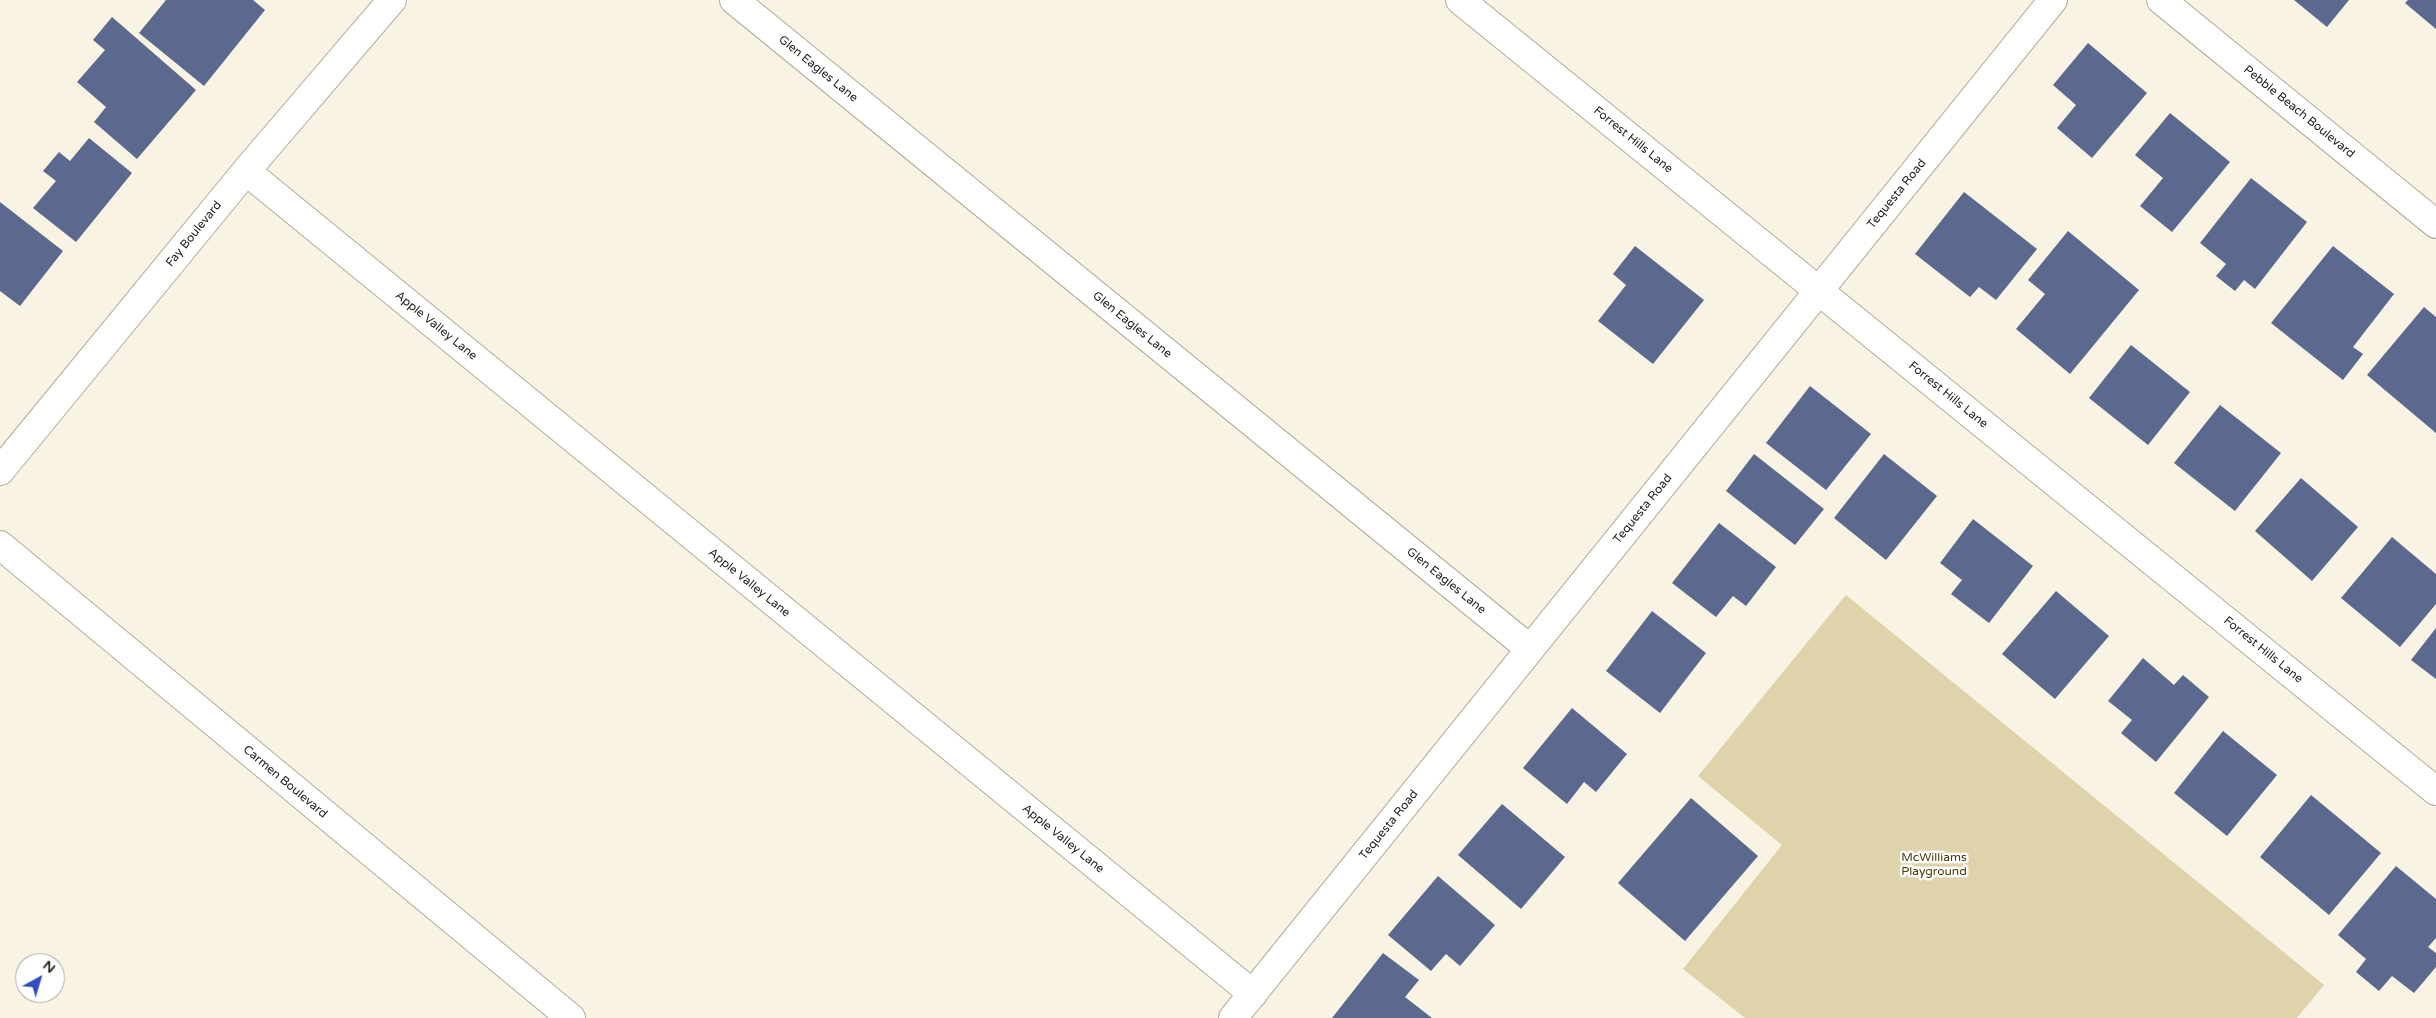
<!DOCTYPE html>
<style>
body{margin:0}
#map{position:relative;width:2436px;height:1018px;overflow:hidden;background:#f8f3e2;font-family:"Varela Round",sans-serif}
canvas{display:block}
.north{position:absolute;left:15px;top:953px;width:50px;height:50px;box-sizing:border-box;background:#fff;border:1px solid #a7a7a5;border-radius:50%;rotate:39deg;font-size:14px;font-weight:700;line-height:20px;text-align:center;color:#24231d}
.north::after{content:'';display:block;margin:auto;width:18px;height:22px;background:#364dbf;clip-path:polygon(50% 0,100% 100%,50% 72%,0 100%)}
</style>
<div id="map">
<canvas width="2436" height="1018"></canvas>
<div class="north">N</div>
</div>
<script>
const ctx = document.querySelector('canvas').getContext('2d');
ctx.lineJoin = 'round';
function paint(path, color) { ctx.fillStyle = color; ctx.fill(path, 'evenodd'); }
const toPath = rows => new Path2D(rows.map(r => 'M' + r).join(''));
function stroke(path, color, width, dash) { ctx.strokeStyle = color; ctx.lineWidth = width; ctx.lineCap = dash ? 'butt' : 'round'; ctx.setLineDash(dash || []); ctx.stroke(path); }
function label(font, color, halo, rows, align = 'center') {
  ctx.font = font + ' "Varela Round",sans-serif'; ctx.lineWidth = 5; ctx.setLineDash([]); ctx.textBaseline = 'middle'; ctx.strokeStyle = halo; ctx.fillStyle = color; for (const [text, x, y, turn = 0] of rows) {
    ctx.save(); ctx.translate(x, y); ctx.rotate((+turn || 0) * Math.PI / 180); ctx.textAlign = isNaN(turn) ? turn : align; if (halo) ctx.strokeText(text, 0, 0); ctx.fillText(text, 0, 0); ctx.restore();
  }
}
paint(toPath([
 [1846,595,2324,985,2297,1018,1745,1018,1683,969,1782,845,1698,776]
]), '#dfd3ac');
paint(toPath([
 [166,0,253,0,265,10,204,86,139,33],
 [2294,0,2349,0,2327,27],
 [2408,0,2436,0,2436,29,2405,3],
 [112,17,196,90,137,159,94,122,106,107,77,82,105,50,93,40],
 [2088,43,2147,93,2092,158,2057,128,2076,105,2053,85],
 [2170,113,2230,162,2172,232,2140,206,2163,178,2135,155],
 [89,138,132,173,76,242,33,208,56,181,43,171,59,152,70,161],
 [2251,178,2307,222,2255,289,2244,280,2235,291,2216,276,2226,264,2200,243],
 [1964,192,2037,249,1996,300,1979,287,1970,297,1915,254],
 [0,202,63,251,20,306,0,291],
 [2068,231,2139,290,2070,374,2016,329,2045,294,2028,280],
 [1635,246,1704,300,1653,364,1598,321,1626,285,1613,274],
 [2333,246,2394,294,2353,347,2363,354,2343,380,2271,323],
 [2424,307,2436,317,2436,433,2367,375],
 [2131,345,2190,392,2148,445,2089,398],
 [1810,386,1871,434,1826,490,1766,443],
 [2220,405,2281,453,2235,511,2174,463],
 [1754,454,1824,509,1795,545,1726,491],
 [1884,454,1937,496,1886,560,1834,518],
 [2301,478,2358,527,2312,581,2255,531],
 [1973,519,2033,566,1989,623,1951,594,1962,580,1940,563],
 [1719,523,1776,567,1746,606,1733,596,1716,617,1672,583],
 [2392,537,2436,574,2436,604,2400,647,2341,598],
 [2056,591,2109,636,2055,699,2002,654],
 [1652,611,1706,653,1660,713,1606,671],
 [2436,628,2436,679,2411,660],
 [2143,658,2174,685,2183,675,2209,697,2156,762,2121,733,2132,720,2108,701],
 [1572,708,1627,754,1596,792,1584,782,1567,804,1523,768],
 [2223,731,2277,775,2227,836,2174,793],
 [2311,795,2381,853,2329,915,2260,857],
 [1691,798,1758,856,1685,941,1618,883],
 [1502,804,1565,857,1521,909,1458,855],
 [2396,866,2436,899,2436,938,2428,947,2436,953,2436,967,2414,993,2392,976,2379,991,2356,972,2366,959,2338,935],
 [1438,876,1495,925,1460,966,1446,954,1431,971,1388,935],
 [1383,953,1419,980,1405,997,1432,1018,1332,1018]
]), '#5b698e');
const minor = toPath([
 [734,0,1530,649],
 [1460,0,2436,791],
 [2161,0,2436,224],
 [246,171,1253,994],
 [0,471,246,171,392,0],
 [0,545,571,1018],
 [1233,1018,2053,0]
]);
stroke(minor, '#b1ac9d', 30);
stroke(minor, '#fff', 28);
label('12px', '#24231d', '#fff', [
 ["Glen Eagles Lane",818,69,39],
 ["Pebble Beach Boulevard",2299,112,39],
 ["Forrest Hills Lane",1633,140,39],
 ["Tequesta Road",1897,194,-51],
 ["Fay Boulevard",194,234,-51],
 ["Glen Eagles Lane",1132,325,39],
 ["Apple Valley Lane",436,326,39],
 ["Forrest Hills Lane",1948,395,39],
 ["Tequesta Road",1643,509,-51],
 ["Glen Eagles Lane",1446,581,39],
 ["Apple Valley Lane",749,583,39],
 ["Forrest Hills Lane",2263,650,39],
 ["Carmen Boulevard",285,782,40],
 ["Tequesta Road",1389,825,-51],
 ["Apple Valley Lane",1063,839,39]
]);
label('12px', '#483900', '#fff', [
 ["McWilliams",1934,858],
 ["Playground",1934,872]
]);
</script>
